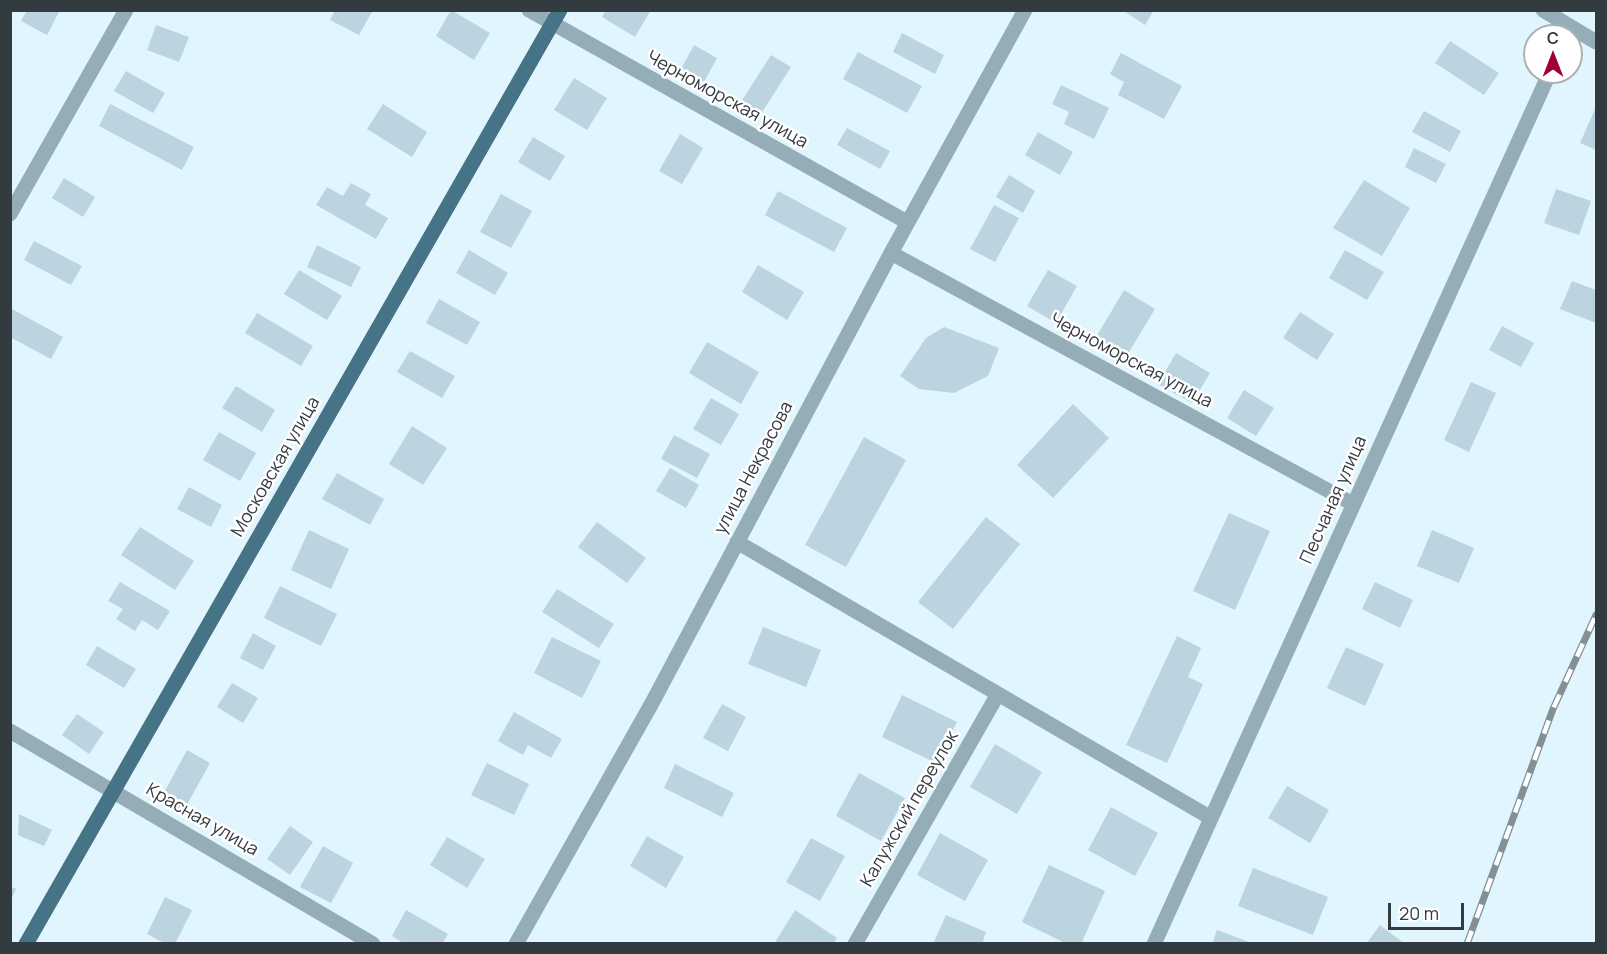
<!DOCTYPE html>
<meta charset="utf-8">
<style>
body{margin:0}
#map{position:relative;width:1607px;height:954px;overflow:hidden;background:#e1f5fe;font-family:Manrope,sans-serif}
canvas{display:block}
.frame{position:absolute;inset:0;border:12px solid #323b40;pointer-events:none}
.north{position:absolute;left:1523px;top:24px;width:60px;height:60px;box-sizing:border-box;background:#fff;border:2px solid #adb1b3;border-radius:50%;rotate:0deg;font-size:16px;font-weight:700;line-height:24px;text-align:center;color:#323b40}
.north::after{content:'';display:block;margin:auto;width:21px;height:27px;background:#a10132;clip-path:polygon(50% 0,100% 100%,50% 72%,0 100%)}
.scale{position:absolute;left:1388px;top:903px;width:76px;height:27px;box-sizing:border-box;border:3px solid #323b40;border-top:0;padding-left:8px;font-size:18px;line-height:21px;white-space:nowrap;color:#323b40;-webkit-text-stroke:4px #fff;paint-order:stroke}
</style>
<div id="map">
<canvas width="1607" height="954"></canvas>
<div class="frame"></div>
<div class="north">С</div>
<div class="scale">20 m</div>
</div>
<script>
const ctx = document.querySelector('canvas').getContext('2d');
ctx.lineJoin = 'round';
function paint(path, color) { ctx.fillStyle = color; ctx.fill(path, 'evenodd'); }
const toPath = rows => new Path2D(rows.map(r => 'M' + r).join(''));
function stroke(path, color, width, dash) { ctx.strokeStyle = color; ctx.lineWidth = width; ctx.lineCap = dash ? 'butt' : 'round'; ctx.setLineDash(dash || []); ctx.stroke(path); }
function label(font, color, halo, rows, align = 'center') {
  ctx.font = font + ' Manrope,sans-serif'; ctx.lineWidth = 5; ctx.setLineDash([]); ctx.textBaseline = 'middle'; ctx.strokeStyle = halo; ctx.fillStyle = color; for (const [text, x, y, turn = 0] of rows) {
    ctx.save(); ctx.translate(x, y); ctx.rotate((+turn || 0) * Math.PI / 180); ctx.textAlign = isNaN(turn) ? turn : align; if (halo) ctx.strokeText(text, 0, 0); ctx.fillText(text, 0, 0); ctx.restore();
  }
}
paint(toPath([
 [27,10,60,10,47,35,21,21],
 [335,10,373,10,359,35,330,20],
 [451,10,490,33,474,60,436,36],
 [606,10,651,10,635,37,602,17],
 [1122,10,1154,10,1145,25],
 [156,25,189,37,179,62,147,50],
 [902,33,944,55,935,74,893,52],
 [1450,41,1499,73,1484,95,1435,63],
 [694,45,717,58,704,82,681,69],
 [858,52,922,86,907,113,843,79],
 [1121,53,1182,86,1164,119,1118,95,1124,82,1110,74],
 [771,55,791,67,761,114,741,102],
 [126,71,165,93,153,113,114,91],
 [574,78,607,98,587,130,554,110],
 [1061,85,1109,108,1094,139,1064,124,1069,112,1052,104],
 [110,104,194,147,182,170,99,126],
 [383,104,427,132,412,157,367,129],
 [1596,107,1596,150,1580,143],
 [1424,111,1461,131,1450,152,1412,132],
 [847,128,890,151,880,169,837,145],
 [1038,132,1073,152,1060,175,1025,155],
 [680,134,703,148,682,184,659,171],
 [533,137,565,156,550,181,518,162],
 [1414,148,1446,164,1436,183,1405,167],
 [1009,175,1035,191,1023,213,996,197],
 [64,178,95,197,83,217,52,198],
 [1364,180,1410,208,1382,256,1333,228],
 [351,183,371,194,365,205,388,218,376,239,316,205,327,187,343,196],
 [1556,189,1591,201,1579,235,1544,223],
 [778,191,847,228,834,252,765,215],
 [501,194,532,211,511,248,480,232],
 [994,205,1019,218,995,262,970,249],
 [34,241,82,266,71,285,24,260],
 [317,245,361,267,351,287,307,267],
 [469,250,508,273,495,295,456,273],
 [1345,250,1384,272,1367,300,1329,278],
 [758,265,804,292,787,320,742,292],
 [299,270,342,296,327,320,284,294],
 [1048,270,1077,286,1056,323,1027,306],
 [1572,281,1596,290,1596,323,1560,309],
 [1124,290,1155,309,1126,357,1095,339],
 [439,299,480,322,467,345,426,323],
 [10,308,63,337,51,359,10,337],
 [1300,312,1334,334,1317,360,1283,338],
 [257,313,313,346,301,366,245,333],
 [1502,326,1534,343,1521,367,1489,350],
 [944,327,999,348,988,376,954,393,919,389,900,376,926,338],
 [707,342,759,372,741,404,689,373],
 [410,351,455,376,442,398,397,372],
 [1176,353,1210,373,1192,403,1158,384],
 [1471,382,1496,393,1469,452,1444,440],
 [236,386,275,410,262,432,222,408],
 [1244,390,1274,408,1256,436,1227,418],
 [711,398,739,414,721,445,693,429],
 [1073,404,1109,438,1053,498,1017,465],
 [412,426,447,448,423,485,389,464],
 [219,432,256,453,240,481,203,460],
 [674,435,710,454,697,478,661,459],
 [864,437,906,460,846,567,805,545],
 [670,468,699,485,686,508,656,491],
 [337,473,384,499,370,525,322,499],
 [189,487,222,505,211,527,177,509],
 [1229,513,1270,531,1235,610,1193,591],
 [986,517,1020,544,953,629,918,602],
 [597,522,646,558,627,583,578,547],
 [140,527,194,561,175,590,121,555],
 [309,530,349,549,331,589,291,570],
 [1432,530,1474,548,1459,583,1417,566],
 [120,582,170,611,158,630,142,620,135,631,116,619,123,609,108,601],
 [1375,582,1413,600,1400,628,1362,609],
 [280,586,337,614,321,646,264,618],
 [557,589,614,624,599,648,542,612],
 [763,627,821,650,806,687,748,664],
 [253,633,276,646,263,670,240,658],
 [1177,636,1201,648,1188,677,1203,684,1167,763,1126,745],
 [552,637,601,661,582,698,534,673],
 [97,646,136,669,124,688,86,665],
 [1346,647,1384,664,1365,706,1327,688],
 [232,683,258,698,243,723,217,707],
 [902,695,957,722,936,763,882,737],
 [722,704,746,717,728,751,703,738],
 [514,712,562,739,551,758,528,745,523,755,498,741],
 [77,714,104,732,89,754,62,735],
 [995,744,1042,772,1017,814,970,787],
 [187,750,210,763,183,812,160,800],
 [487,763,529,784,514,815,471,795],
 [675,764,734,793,722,817,664,788],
 [859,773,905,798,881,841,836,816],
 [1287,786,1329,810,1310,843,1268,818],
 [1111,807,1158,833,1135,876,1088,850],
 [19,814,52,830,44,846,18,835],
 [290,826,313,842,290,875,267,859],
 [940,833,988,860,965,901,917,875],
 [647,836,684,857,666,888,630,866],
 [447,837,485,859,467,888,430,865],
 [811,838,845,856,820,901,786,882],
 [323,846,353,863,331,903,300,887],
 [1049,865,1105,891,1081,944,1067,944,1022,922],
 [1253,868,1328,897,1313,935,1238,906],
 [10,886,16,889,10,902],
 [165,897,192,910,175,944,166,944,147,934],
 [406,910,448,934,442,944,405,944,392,936],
 [795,910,837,938,833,944,774,944],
 [946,915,986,932,982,944,933,944],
 [1380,925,1405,944,1366,944],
 [1217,930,1252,943,1252,944,1212,944]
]), '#bbd4df');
stroke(toPath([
 [529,10,907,222],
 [1543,10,1596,42],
 [10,214,126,10],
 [891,253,1353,504],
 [737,542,1211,818],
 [10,731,373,944],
 [516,944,652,703,891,253,1025,10],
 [855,944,998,694],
 [1154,944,1550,72]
]), '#95adb7', 15);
stroke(toPath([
 [26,944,560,10]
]), '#467386', 15);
const rail = toPath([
 [1467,944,1553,709,1596,615]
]);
stroke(rail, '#839197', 7);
stroke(rail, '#fff', 4.5, [14]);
label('18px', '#323b40', '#fff', [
 ["Черноморская улица",727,100,29],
 ["Черноморская улица",1131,361,28],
 ["Московская улица",276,467,-60],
 ["улица Некрасова",754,468,-62],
 ["Песчаная улица",1334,500,-66],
 ["Калужский переулок",910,809,-60],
 ["Красная улица",202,820,30]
]);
</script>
